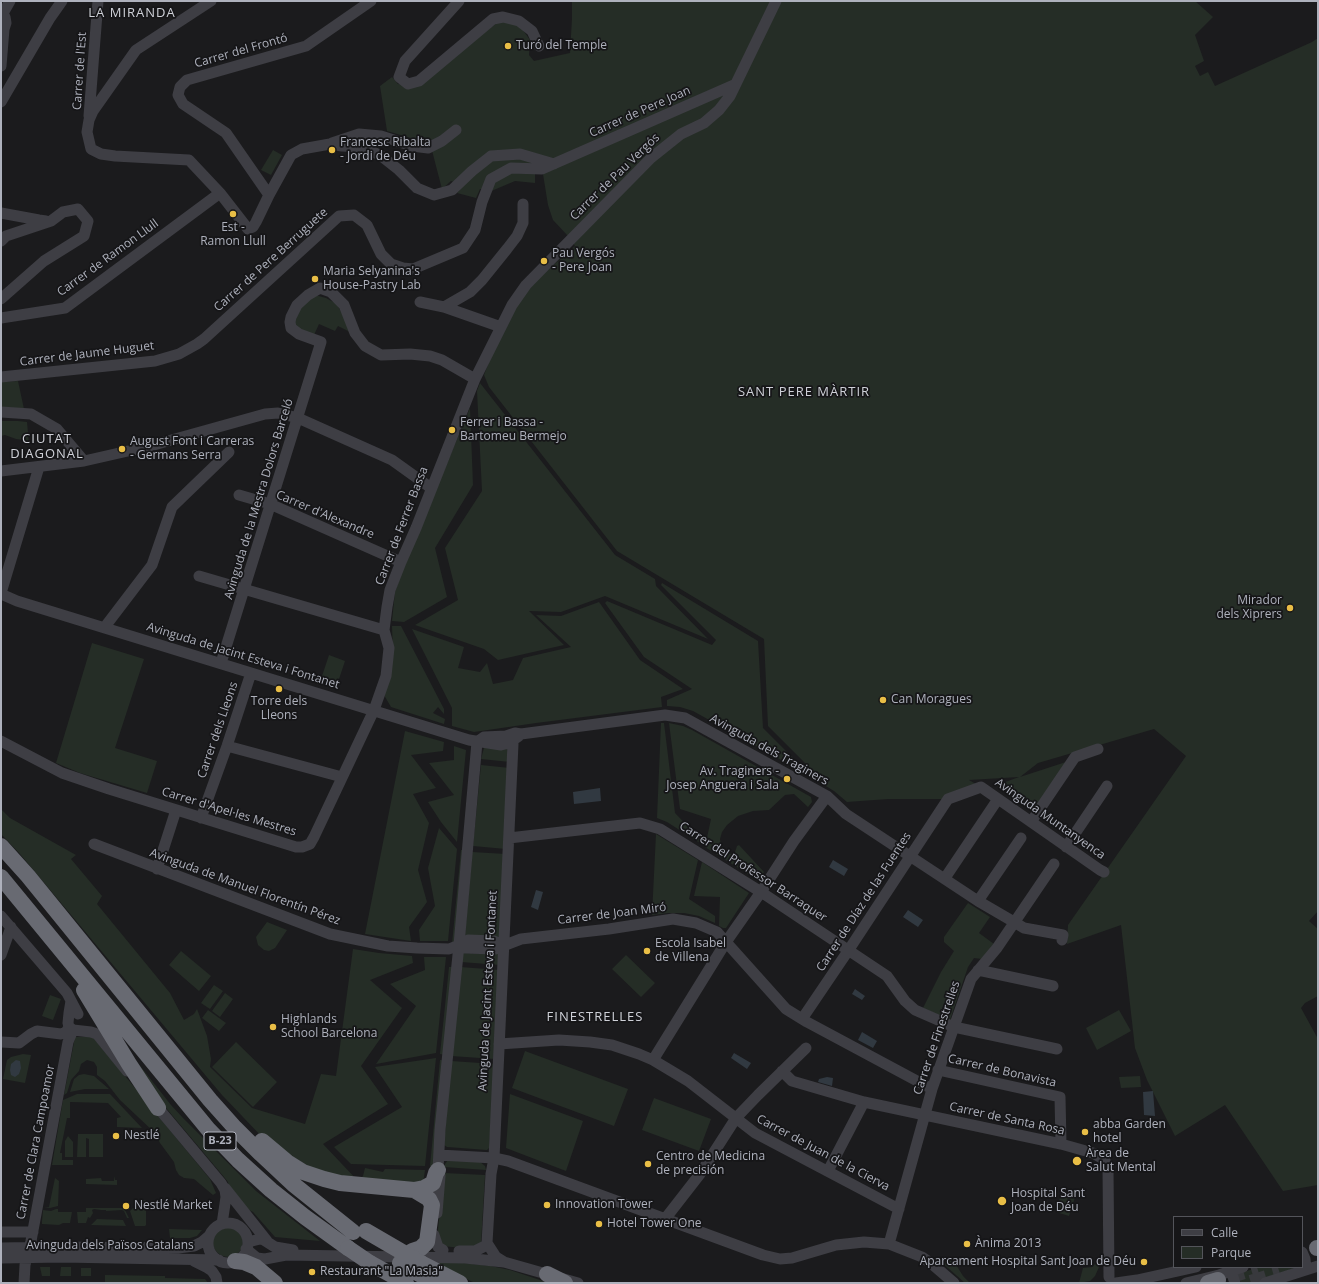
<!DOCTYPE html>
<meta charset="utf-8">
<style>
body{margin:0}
#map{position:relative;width:1319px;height:1284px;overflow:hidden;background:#1b1b1d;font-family:"Open Sans",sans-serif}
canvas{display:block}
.frame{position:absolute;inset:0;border:2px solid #aeb1bc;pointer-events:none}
.legend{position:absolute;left:1173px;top:1216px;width:130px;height:52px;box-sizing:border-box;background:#161618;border:1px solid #53545a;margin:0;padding:5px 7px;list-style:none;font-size:12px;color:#aeb1bc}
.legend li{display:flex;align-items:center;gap:8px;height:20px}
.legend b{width:20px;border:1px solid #53545a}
</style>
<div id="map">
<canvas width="1319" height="1284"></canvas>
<div class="frame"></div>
<ul class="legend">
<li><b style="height:5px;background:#3e3e44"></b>Calle</li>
<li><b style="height:11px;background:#252d26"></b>Parque</li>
</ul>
</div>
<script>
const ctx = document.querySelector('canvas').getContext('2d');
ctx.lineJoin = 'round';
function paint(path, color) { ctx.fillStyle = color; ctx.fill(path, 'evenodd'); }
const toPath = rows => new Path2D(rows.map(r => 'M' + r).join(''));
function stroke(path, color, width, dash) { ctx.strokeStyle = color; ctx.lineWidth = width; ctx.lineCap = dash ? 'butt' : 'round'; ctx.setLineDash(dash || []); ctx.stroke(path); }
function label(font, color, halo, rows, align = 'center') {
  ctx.font = font + ' "Open Sans",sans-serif'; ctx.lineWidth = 3.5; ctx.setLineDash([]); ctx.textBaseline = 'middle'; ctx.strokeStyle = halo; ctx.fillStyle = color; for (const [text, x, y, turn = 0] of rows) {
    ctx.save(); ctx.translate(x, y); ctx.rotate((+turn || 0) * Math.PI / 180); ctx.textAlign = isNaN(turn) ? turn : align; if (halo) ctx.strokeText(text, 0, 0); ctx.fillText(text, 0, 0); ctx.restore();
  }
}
paint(toPath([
 [572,1,1195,1,1213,17,1195,35,1204,61,1195,66,1200,76,1208,72,1215,86,1312,42,1318,38,1318,911,1309,921,1318,929,1318,996,1305,1003,1301,1008,1318,1039,1318,1185,1283,1191,1225,1105,1175,1136,1147,1080,1135,1048,1121,925,1067,944,1068,925,1186,756,1154,729,1038,763,1020,777,1069,761,1034,812,997,785,1019,777,969,780,981,787,948,799,888,799,847,802,834,791,816,780,818,776,768,726,764,639,617,551,489,387,484,375,502,328,532,284,575,246,568,236,553,220,548,205,543,174,535,173,535,183,515,181,489,192,480,189,476,198,457,193,463,186,451,181,442,189,429,139,421,141,387,131,380,86,392,77,398,84,413,85,501,20,518,23,530,40,529,55,534,61,570,53,572,18],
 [273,150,282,155,271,175,261,170],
 [315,295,326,298,337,304,352,333,338,326,335,331,319,324,314,335,296,329,293,317,299,308],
 [18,381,24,409,1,407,1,382],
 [480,383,615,555,655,579,656,586,708,639,605,596,561,612,529,611,564,645,498,660,484,649,415,625,458,600,445,548,482,491,477,391],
 [470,408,473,485,435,548,447,597,404,622,392,621,395,592,403,568],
 [1,421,18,421,27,422,29,444,26,444,24,440,16,439,5,435,1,436],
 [662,583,758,641,763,728,809,774,810,776,693,711,680,707,667,706,667,700,692,689,644,657,605,603,607,601,712,645,716,640,661,585],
 [599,602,640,660,683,689,661,697,662,707,536,723,474,732,452,726,452,708,412,629,464,647,458,668,480,672,487,663,493,684,513,680,523,658,571,647,536,615,561,616],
 [392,626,401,626,444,709,444,714,438,707,433,713,445,719,444,724,391,707,384,695,393,654],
 [92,643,144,659,115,748,157,761,147,793,80,773,56,763],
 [329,655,345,661,336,688,320,682],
 [661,723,664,723,675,813,701,840,700,843,667,822,657,818],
 [669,723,683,726,692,730,811,797,812,802,808,807,794,794,785,795,769,810,753,811,738,816,727,825,722,832,720,839,721,845,727,853,731,854,735,852,737,846,739,845,764,872,759,879,756,879,705,847,711,819,680,809],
 [405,731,444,742,443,751,411,755,436,788,413,794,429,823,418,870,427,902,409,927,411,941,365,934],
 [454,746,466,750,457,842,441,822,428,802,454,795,429,763,454,760],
 [507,747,510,762,481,759,484,748],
 [481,765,510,768,506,849,473,846],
 [1,809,10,818,76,855,71,859,102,896,97,904,170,993,184,1020,194,1014,197,1009,207,1036,211,1059,210,1067,252,1108,305,1124,321,1074,336,1076,353,949,379,953,412,956,413,963,370,980,402,1008,361,1066,388,1104,323,1144,358,1181,321,1174,263,1138,222,1095,20,854,1,834],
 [439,828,457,849,448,941,420,941,419,930,435,906,428,868],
 [656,834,698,860,689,899,715,916,715,923,699,916,684,913,668,913,652,915],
 [461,850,465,850,456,941,452,944],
 [472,852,506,854,501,933,499,938,467,936,465,935],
 [702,862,749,893,726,928,723,928,719,926,720,897,694,896],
 [968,903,990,917,979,933,994,944,982,959,974,958,968,967,950,1020,923,1008,941,972,954,951,944,942,944,937],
 [267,922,287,930,275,948,269,951,264,950,258,945,256,937],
 [181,951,211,976,199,991,169,965],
 [462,953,499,954,500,965,461,962],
 [626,955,655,983,641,997,612,969],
 [424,957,446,957,436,1053,376,1064,416,1006,390,984,425,970],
 [449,967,454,967,445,1055,440,1054],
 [460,967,500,970,495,1059,451,1056],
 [214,985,223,991,210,1009,201,1003],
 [225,993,233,999,220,1017,212,1011],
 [50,995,61,999,53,1020,42,1016],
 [208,1010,226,1023,219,1031,202,1018],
 [1119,1010,1131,1031,1097,1050,1086,1028],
 [115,1034,171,1105,183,1118,256,1191,320,1241,275,1237,253,1212,243,1207,229,1189,228,1182,224,1177,161,1102],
 [75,1037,93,1037,210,1179,216,1193,213,1195,194,1179,184,1178,179,1175,176,1170,174,1162,160,1143,155,1133,120,1100,105,1081,97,1075,97,1067,94,1062,87,1060,81,1064,79,1071,71,1080,67,1093,64,1095],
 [236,1042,277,1082,253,1107,212,1067],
 [525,1051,628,1089,614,1126,512,1088],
 [23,1054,31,1055,25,1083,3,1079,7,1060,11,1057],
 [436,1058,425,1166,351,1164,334,1147,402,1107,375,1067],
 [440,1060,444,1060,434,1166,430,1166],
 [451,1061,495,1064,489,1148,487,1150,447,1147,444,1145],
 [84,1074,94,1076,109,1089,85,1089,70,1092,74,1079,79,1075],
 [1140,1076,1141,1087,1121,1088,1119,1077],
 [77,1094,110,1094,142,1128,117,1127,117,1118,121,1117,108,1103,70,1102,70,1118,67,1118,60,1153,62,1153,62,1160,73,1160,73,1165,52,1165,63,1100],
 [510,1094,583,1121,566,1171,506,1148],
 [654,1098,711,1119,699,1151,642,1130],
 [78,1134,103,1134,103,1157,89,1157,89,1139,86,1138,86,1157,77,1157],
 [68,1136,73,1142,73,1157,65,1157,65,1141],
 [448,1160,480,1162,485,1166,486,1170,444,1167,445,1164],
 [365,1168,383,1172,385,1169,425,1170,423,1184,358,1181,363,1176],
 [444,1173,485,1175,481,1244,472,1249,442,1246,437,1238],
 [114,1176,115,1180,117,1180,117,1185,86,1184,86,1179,101,1178,102,1181,114,1181],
 [55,1178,59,1181,58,1206,50,1208,44,1207,49,1207],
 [1062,1190,1076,1194,1069,1216,1056,1212],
 [143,1200,146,1200,146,1225,145,1226,135,1226,130,1211,133,1208,139,1209,142,1207],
 [86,1208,124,1208,129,1218,127,1218,124,1211,122,1210,106,1211,106,1210,101,1210,94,1209,92,1210,93,1213,90,1218,88,1217,86,1223,78,1223,77,1212,86,1212],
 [56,1209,58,1209,58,1212,72,1212,70,1223,63,1223,59,1225,42,1224,42,1221,43,1210,51,1211],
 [97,1219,123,1220,126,1226,91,1225],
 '213 1242a15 15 0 1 1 30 0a15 15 0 1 1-30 0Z',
 [169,1229,202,1230,197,1236,190,1238,170,1238],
 [943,1259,949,1259,955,1263,963,1276,970,1283,965,1283,939,1260],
 [454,1262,491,1266,510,1270,549,1283,475,1283,433,1263],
 [1096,1263,1098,1264,1099,1267,1095,1276,1090,1281,1079,1283,1083,1268,1092,1267],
 [40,1267,50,1267,50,1276,42,1276],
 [61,1267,71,1267,71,1276,60,1276],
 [1259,1267,1298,1267,1250,1283,1241,1282,1239,1279,1241,1273],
 [81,1268,91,1268,91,1276,81,1276],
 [105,1275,165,1276,165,1278,205,1279,208,1283,105,1283]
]), '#252d26');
paint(toPath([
 [600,788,601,801,574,804,573,792],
 [833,860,848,869,844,876,829,867],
 [536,890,543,892,538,910,531,907],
 [908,910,923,920,918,927,903,917],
 [855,989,865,996,862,1000,852,994],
 [862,1032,877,1041,873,1048,858,1040],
 [734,1053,751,1063,747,1069,731,1058],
 [16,1060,20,1061,21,1068,19,1074,15,1077,11,1075,10,1070,11,1064],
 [827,1077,833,1078,832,1086,818,1082,819,1079],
 [1153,1091,1155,1116,1144,1115,1143,1092],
 [767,1122,773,1125,774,1124,777,1125,774,1132,764,1127]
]), '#313941');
stroke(toPath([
 [1228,1276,1257,1267],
 [1251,1283,1280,1274]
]), '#38393d', 16, [16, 8]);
stroke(toPath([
 [211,1,136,50,93,111,89,120,87,132,91,149,101,154,115,156,189,160,220,193,248,229,253,227,256,222,269,195,291,155,302,149,330,144,342,146,361,147,380,155,399,170,417,188,434,195,452,190,472,171,491,156,520,154,554,164],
 [459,1,405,61,399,77,408,84,419,81,493,19,503,17,519,21,532,31,539,46],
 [1,15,5,17,6,23,4,29,1,31],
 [2,15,10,1],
 [1,66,4,29],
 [1,102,50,18,62,1],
 [89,116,98,1],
 [332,143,359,134,381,136,412,146,428,148,442,141,456,130],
 [269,195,226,133,183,104,178,95,180,87,187,80,306,46,371,1],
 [1,213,39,220,46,221],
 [1,241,6,236,51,221,63,212,78,209,88,221,84,236,44,261,1,299],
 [420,302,444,307,501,327],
 [444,307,470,292,482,280,507,249,517,236,523,223,523,204],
 [1,318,65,308,220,193],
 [1,377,155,361,179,354,197,344,204,339,339,216,354,215,367,225,381,254,391,264,403,268,413,269,463,248,475,230,482,202,491,179,511,168,542,169,736,84],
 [1,412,31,414,57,429,84,461],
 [1,471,84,461,150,446,265,414,278,413,298,418,392,460,431,488],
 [239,495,270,504,401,562],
 [199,576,384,630],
 [1,593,39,467],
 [1,594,17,601,469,740,501,745,509,743,519,736],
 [104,628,152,565,172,507,229,452],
 [221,663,321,342,299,334,291,328,290,322,291,317,297,305,308,295,320,288,331,292,344,305,355,333,365,346,381,355,410,354,430,356,442,360,475,379],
 [1,741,62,773,109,789,296,847,302,847,310,844,314,837,374,710,386,676,389,648,384,630,387,607,390,590,401,562,416,528,475,379,512,305,526,285,651,158,681,134,704,123,719,110,730,96,776,1],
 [477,742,484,737,506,736,515,733,521,734,665,715,685,718,827,796,846,814,978,901,1014,922,1024,928,1063,935,1062,940],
 [227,746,342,777],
 [201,818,227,746,251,673],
 [1031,822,1075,757,1098,749],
 [509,838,640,823,660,829,761,892,887,976,905,1001,915,1010,954,1027,1057,1049],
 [94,844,330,934,388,946,417,948,449,949,459,945,468,940,494,941,504,945],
 [1066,847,1107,786],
 [157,869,176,810],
 [945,878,998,799],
 [978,901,1021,838],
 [1,916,67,993,78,1014],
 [459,945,465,948,495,949,521,939,609,929,673,919,696,923,717,932,786,1009,807,1022,932,1089],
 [1,955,11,927],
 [978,970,1053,986],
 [71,1001,69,1013,68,1023,69,1027,73,1030,91,1032,97,1034,127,1071],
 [802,1019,848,951,948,799,981,787,1100,870,1104,872],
 [1,1042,19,1043,31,1034,37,1031,61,1034,66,1032,69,1027],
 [499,1044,559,1040,590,1042,612,1045,639,1054,653,1060,688,1081,755,1133,899,1209],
 [653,1060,726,942,761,892,794,841,827,796],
 [938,1070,1060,1097,1061,1144],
 [782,1071,792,1081,864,1102,1061,1144,1093,1153,1105,1160],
 [154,1103,221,1183,225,1190,226,1197,222,1224],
 [439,1155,494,1158,508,1161,763,1255,780,1259,792,1258,836,1245,864,1242,889,1244,922,1257,932,1264,954,1283],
 [1108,1168,1109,1277],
 [828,1171,864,1102],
 [225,1188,267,1241],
 [437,1213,440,1176,438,1170,440,1130,459,945,477,742],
 [665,1219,700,1174,736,1118,758,1095,806,1048],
 '208 1243a20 20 0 1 1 40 0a20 20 0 1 1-40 0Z',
 [1,1232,33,1232],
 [434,1235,438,1247,443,1250],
 [248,1242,260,1239,264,1240,275,1247,293,1250],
 [487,1243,491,1174,494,1158,513,744,512,740,507,737],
 [487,1243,496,1257,504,1262,578,1283],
 [889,1244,932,1089,971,979,997,948,1054,864],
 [1,1248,56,1247,178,1248,194,1246,202,1242,209,1236],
 [246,1249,257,1258,265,1259,286,1255,465,1258,504,1262],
 [459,1251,475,1251,485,1246,487,1243],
 [1302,1252,1305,1259,1306,1270],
 [1,1258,63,1257,219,1260],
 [194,1261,206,1267,212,1271,216,1277,217,1283],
 [1231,1271,1235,1283],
 [24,1283,25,1265,31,1241,68,1042,73,1030],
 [1116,1283,1137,1280,1196,1267],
 [1186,1283,1219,1275,1243,1267],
 [1265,1283,1318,1266]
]), '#3e3e44', 11);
stroke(toPath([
 [1,846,28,876,210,1100,235,1128,261,1154,293,1184,353,1232],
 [1,877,208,1129,238,1160,271,1190,305,1217,348,1248],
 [84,990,129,1064,158,1108],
 [262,1141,287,1162,303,1172,324,1179,340,1183,414,1190,424,1188,433,1183,436,1173,438,1170],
 [1317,1248,1318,1248],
 [412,1251,421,1248,427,1242,432,1205,429,1199,414,1190],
 [235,1261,244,1262,256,1267,275,1283],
 [370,1263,406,1283],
 [400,1263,435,1283],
 [421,1263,460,1283],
 [547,1274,565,1283],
 [1208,1283,1218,1280]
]), '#686a72', 16);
stroke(toPath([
 [366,1231,421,1263],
 [348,1248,370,1263]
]), '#686a72', 16);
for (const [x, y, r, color] of [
 [508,46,4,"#e9be46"],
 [332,150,4,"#e9be46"],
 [233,214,4,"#e9be46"],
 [544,261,4,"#e9be46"],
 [315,279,4,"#e9be46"],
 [452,430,4,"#e9be46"],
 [122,449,4,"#e9be46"],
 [1290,608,4,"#e9be46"],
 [279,689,4,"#e9be46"],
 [883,700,4,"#e9be46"],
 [787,779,4,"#e9be46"],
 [647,951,4,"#e9be46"],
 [273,1027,4,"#e9be46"],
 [1085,1132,4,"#e9be46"],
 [116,1136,4,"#e9be46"],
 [1077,1161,5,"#e9be46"],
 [648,1164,4,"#e9be46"],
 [1002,1201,5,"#e9be46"],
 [547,1205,4,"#e9be46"],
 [126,1206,4,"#e9be46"],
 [599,1224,4,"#e9be46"],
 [967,1244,4,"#e9be46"],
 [1144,1262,4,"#e9be46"],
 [312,1272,4,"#e9be46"]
]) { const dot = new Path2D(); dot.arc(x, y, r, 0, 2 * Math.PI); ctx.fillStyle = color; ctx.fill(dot); stroke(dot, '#161618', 1.5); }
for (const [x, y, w] of [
 [220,1141,32]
]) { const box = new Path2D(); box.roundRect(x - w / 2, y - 9, w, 18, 3); ctx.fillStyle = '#161618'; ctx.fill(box); stroke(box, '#aeb1bc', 1); }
label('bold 11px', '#aeb1bc', null, [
 ["B-23",220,1141]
]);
label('12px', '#aeb1bc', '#161618', [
 ["Turó del Temple",516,46],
 ["Francesc Ribalta",340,143],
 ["- Jordi de Déu",340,157],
 ["Est -",233,228,"center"],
 ["Ramon Llull",233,242,"center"],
 ["Pau Vergós",552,254],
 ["- Pere Joan",552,268],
 ["Maria Selyanina's",323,272],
 ["House-Pastry Lab",323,286],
 ["Ferrer i Bassa -",460,423],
 ["Bartomeu Bermejo",460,437],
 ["August Font i Carreras",130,442],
 ["- Germans Serra",130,456],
 ["Mirador",1282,601,"right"],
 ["dels Xiprers",1282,615,"right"],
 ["Can Moragues",891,700],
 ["Torre dels",279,702,"center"],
 ["Lleons",279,716,"center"],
 ["Av. Traginers -",779,772,"right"],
 ["Josep Anguera i Sala",779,786,"right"],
 ["Escola Isabel",655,944],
 ["de Villena",655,958],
 ["Highlands",281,1020],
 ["School Barcelona",281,1034],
 ["abba Garden",1093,1125],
 ["hotel",1093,1139],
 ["Nestlé",124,1136],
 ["Àrea de",1086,1154],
 ["Salut Mental",1086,1168],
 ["Centro de Medicina",656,1157],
 ["de precisión",656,1171],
 ["Hospital Sant",1011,1194],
 ["Joan de Déu",1011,1208],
 ["Innovation Tower",555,1205],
 ["Nestlé Market",134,1206],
 ["Hotel Tower One",607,1224],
 ["Ànima 2013",975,1244],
 ["Aparcament Hospital Sant Joan de Déu",1136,1262,"right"],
 ["Restaurant \"La Masia\"",320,1272]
], 'left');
label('12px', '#aeb1bc', '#161618', [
 ["Carrer del Frontó",241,51,-16],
 ["Carrer de l'Est",80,71,-86],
 ["Carrer de Pere Joan",640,112,-24],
 ["Carrer de Pau Vergós",615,177,-44],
 ["Carrer de Ramon Llull",108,258,-36],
 ["Carrer de Pere Berruguete",271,260,-42],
 ["Carrer de Jaume Huguet",87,354,-7],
 ["Avinguda de la Mestra Dolors Barceló",259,499,-73],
 ["Carrer d'Alexandre",325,515,23],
 ["Carrer de Ferrer Bassa",402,526,-69],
 ["Avinguda de Jacint Esteva i Fontanet",243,656,17],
 ["Carrer dels Lleons",218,730,-71],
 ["Avinguda dels Traginers",769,750,29],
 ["Carrer d'Apel·les Mestres",229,812,17],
 ["Avinguda Muntanyenca",1050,819,35],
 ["Carrer del Professor Barraquer",753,872,33],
 ["Avinguda de Manuel Florentín Pérez",245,887,20],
 ["Carrer de Díaz de las Fuentes",864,902,-57],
 ["Carrer de Joan Miró",612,914,-7],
 ["Avinguda de Jacint Esteva i Fontanet",488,991,-87],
 ["Carrer de Finestrelles",937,1038,-71],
 ["Carrer de Bonavista",1002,1071,13],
 ["Carrer de Santa Rosa",1007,1119,12],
 ["Carrer de Clara Campoamor",36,1142,-79],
 ["Carrer de Juan de la Cierva",823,1153,28],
 ["Avinguda dels Països Catalans",110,1246]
]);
ctx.letterSpacing = '1px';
label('13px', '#cfd1d8', '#161618', [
 ["LA MIRANDA",132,13],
 ["SANT PERE MÀRTIR",804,392],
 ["CIUTAT",47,439],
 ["DIAGONAL",47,454],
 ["FINESTRELLES",595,1017]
]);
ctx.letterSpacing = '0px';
</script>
